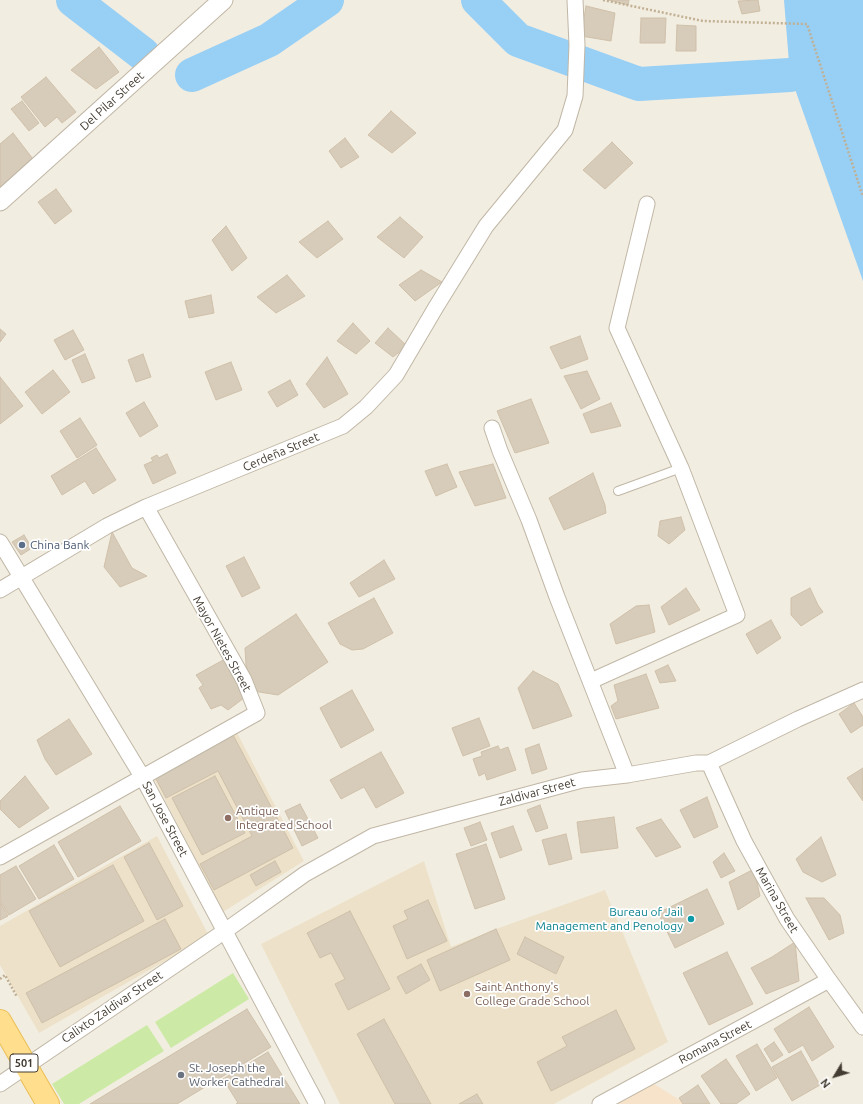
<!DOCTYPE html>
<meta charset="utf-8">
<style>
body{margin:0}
#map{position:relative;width:863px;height:1104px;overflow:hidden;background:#f2ede1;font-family:Ubuntu,sans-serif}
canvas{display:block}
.north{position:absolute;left:815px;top:1056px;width:40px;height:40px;-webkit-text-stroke:3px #fff;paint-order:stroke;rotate:232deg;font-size:11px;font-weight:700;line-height:16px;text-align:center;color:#433c32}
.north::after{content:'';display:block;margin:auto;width:14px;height:18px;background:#433c32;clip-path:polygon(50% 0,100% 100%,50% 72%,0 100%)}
</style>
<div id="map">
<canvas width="863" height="1104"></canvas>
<div class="north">N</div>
</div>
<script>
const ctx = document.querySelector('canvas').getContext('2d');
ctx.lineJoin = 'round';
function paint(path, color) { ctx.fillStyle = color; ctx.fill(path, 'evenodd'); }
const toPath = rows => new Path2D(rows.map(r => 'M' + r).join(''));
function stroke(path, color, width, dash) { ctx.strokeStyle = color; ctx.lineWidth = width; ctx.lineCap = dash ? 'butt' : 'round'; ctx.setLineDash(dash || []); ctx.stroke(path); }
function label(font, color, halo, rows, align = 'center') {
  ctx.font = font + ' Ubuntu,sans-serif'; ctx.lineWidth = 3.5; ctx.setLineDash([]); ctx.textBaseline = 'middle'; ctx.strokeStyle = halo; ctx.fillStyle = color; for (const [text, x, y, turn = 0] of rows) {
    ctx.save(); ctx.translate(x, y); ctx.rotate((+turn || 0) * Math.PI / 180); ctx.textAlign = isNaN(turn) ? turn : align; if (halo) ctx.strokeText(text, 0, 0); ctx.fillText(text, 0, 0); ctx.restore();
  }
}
paint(toPath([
 [654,1084,686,1104,617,1104]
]), '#f7e3c9');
paint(toPath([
 [235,729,304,861,223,912,152,775],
 [157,836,209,936,39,1033,0,965,0,926],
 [424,861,451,947,496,929,605,890,668,1042,554,1104,340,1104,261,944]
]), '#ede2c9');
paint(toPath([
 [233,973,249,999,171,1048,155,1022],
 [147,1025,164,1051,79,1104,64,1104,52,1084]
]), '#cceaa6');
paint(toPath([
 [784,0,863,0,863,281,790,75]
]), '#97cff5');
stroke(toPath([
 [73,0,143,54],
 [478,0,518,40,639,84,790,75],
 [192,75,269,40,327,0]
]), '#97cff5', 34);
const building = toPath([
 [609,0,629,0,628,5,609,0],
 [758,0,760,11,742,14,738,1,758,0],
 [586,6,615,13,611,41,581,36,586,6],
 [641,18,666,18,665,43,640,43,641,18],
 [677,25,696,26,696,51,676,51,677,25],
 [99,47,119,72,96,89,71,70,99,47],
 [46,77,76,112,62,123,57,117,45,127,21,97,46,77],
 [22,101,39,123,29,131,11,109,22,101],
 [391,111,416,133,392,153,368,135,391,111],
 [13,133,33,159,20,169,23,173,3,189,0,186,0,144,13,133],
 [345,138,359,157,341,168,329,151,345,138],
 [612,142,633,163,605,189,583,170,612,142],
 [56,189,72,211,55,224,38,202,56,189],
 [400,217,423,237,404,258,377,237,400,217],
 [328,221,343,239,317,258,299,242,328,221],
 [226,226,247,258,232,271,212,240,226,226],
 [421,270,442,282,415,301,399,285,421,270],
 [287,275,305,296,276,313,257,297,287,275],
 [211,295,214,313,189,318,185,301,211,295],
 [353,323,370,341,356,354,337,341,353,323],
 [388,328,407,346,393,357,375,343,388,328],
 [0,329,6,334,0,342,0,329],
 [73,330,84,350,65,360,54,340,73,330],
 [580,336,588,359,561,369,550,347,580,336],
 [85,354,95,378,82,383,72,360,85,354],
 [143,354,151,377,136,382,128,360,143,354],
 [327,357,348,394,324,408,306,384,327,357],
 [231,362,242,390,216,400,205,372,231,362],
 [53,370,70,392,42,414,25,392,53,370],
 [587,371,600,399,581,409,564,376,587,371],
 [0,377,23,406,0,424,0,377],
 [290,380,298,395,277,407,268,392,290,380],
 [531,399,549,443,515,453,497,411,531,399],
 [144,402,158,426,140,437,126,413,144,402],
 [611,403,621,426,591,433,583,414,611,403],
 [80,418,97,445,77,458,60,431,80,418],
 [96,448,116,480,93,494,85,481,62,495,51,476,96,448],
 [167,454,176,473,153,484,144,465,153,461,151,458,157,455,159,458,167,454],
 [447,464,457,487,436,496,425,471,447,464],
 [493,464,506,498,475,506,459,472,493,464],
 [593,473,605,505,606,513,564,530,549,498,593,473],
 [681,517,685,530,669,544,658,536,660,521,681,517],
 [112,532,132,568,147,576,120,587,104,567,112,532],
 [24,535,32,548,21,555,12,542,24,535],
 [244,557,260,588,242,597,226,566,244,557],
 [384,560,395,579,359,597,350,583,384,560],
 [686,588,700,610,669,625,661,607,686,588],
 [810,588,818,605,823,612,801,626,791,615,791,598,810,588],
 [374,598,393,633,363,649,352,650,340,644,328,623,374,598],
 [649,605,655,632,616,644,610,624,636,606,649,605],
 [296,614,328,662,278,695,253,691,246,665,245,648,296,614],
 [771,620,781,638,757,654,746,634,771,620],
 [225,659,244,698,228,710,221,705,211,709,199,688,203,685,196,675,225,659],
 [668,665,676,681,660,683,655,671,668,665],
 [533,671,558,684,572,716,533,729,518,688,533,671],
 [646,674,659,708,616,719,611,706,618,701,614,685,646,674],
 [352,690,374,730,341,748,320,708,352,690],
 [854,703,863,717,863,725,851,733,839,714,854,703],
 [479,718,490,746,463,756,452,728,479,718],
 [69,719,92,754,56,775,45,759,37,740,69,719],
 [232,733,293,848,214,890,200,864,252,836,218,771,166,798,154,775,232,733],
 [539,744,547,769,532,774,525,749,539,744],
 [498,746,500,750,508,747,516,770,487,780,485,773,479,776,473,759,482,756,481,752,498,746],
 [381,752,404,793,376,808,364,787,341,799,330,780,381,752],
 [863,768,863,801,847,778,863,768],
 [25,776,49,808,19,828,0,809,0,801,25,776],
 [215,776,245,833,202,855,172,798,215,776],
 [707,797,718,827,694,838,680,810,707,797],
 [300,804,318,838,302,846,285,811,300,804],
 [540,805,548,828,536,832,527,810,540,805],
 [120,806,141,841,78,877,58,842,120,806],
 [614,817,618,848,581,853,577,822,614,817],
 [661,819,681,847,656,857,636,828,661,819],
 [480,822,487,840,471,846,464,828,480,822],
 [513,826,522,850,500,858,491,833,513,826],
 [566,834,572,859,549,865,542,840,566,834],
 [821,837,836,875,822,882,803,872,796,859,821,837],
 [149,843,183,906,157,920,124,857,149,843],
 [486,844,505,899,475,909,456,854,486,844],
 [54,845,74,879,39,899,19,866,54,845],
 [724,853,735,871,721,878,713,862,724,853],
 [275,861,281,872,256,886,250,875,275,861],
 [113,865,144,921,60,967,29,911,113,865],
 [16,866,36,899,9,915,0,900,0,875,16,866],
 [754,869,760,896,738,910,729,882,754,869],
 [707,889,724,924,675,948,658,913,707,889],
 [806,898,824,898,840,915,844,933,829,940,806,898],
 [428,900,447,941,407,959,393,926,408,919,404,911,428,900],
 [0,902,8,916,0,920,0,902],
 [350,911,390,989,348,1010,335,984,345,979,331,953,320,958,307,933,350,911],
 [165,919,181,949,42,1023,26,993,165,919],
 [496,929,510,960,440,991,427,960,496,929],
 [525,937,564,957,556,974,517,954,525,937],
 [795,942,799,981,766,994,751,968,772,957,795,942],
 [727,952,753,1004,709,1025,683,973,727,952],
 [421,964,430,980,406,994,397,977,421,964],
 [809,1007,834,1047,812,1061,803,1045,789,1053,774,1029,809,1007],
 [247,1009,271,1047,177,1104,90,1104,247,1009],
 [616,1010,635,1049,551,1091,537,1062,567,1046,562,1037,616,1010],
 [384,1019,431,1104,395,1104,357,1034,384,1019],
 [774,1042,783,1055,772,1062,764,1049,774,1042],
 [757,1044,777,1078,756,1091,736,1056,757,1044],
 [801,1051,820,1085,792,1101,772,1067,801,1051],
 [268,1052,282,1075,300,1104,236,1104,238,1103,223,1079,268,1052],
 [726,1059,750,1094,736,1104,721,1104,701,1076,726,1059],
 [698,1085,710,1104,683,1104,679,1098,698,1085],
 [477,1094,483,1104,459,1104,477,1094]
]);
paint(building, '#d7cbb9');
stroke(building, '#cfc0a9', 1);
const service = toPath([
 [618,491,681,468]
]);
const minor = toPath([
 [492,428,500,451,529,520,557,597,627,775],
 [0,542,143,778,317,1104],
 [0,590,107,526,146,507,343,426,366,407,396,375,436,307,486,226,565,130,575,96,577,45,575,0],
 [591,681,737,615,681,468,617,328,647,204],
 [709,763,744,841,787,919,829,980,863,1027],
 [0,857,257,713,244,680,146,507],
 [0,1084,225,931,305,874,373,836,582,780,627,775,696,763,709,763,798,719,863,690],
 [600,1104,829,980]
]);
const tertiary = toPath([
 [0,201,223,0]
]);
const primary = toPath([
 [0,1021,48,1104]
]);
stroke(service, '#c0b7a6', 10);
stroke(minor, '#c0b7a6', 17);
stroke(tertiary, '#c0b7a6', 21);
stroke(primary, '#ebbe56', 24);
stroke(toPath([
 [603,0,703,21,807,24,863,197],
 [0,979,5,975,17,997]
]), '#c1b093', 2.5, [2, 2]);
stroke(service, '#fff', 8);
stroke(minor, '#fff', 15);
stroke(tertiary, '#fff', 19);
stroke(primary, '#ffde8d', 22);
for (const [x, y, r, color] of [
 [22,545,4,"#5c6f8a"],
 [228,818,4,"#8d6e63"],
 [691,919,4,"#0f9aa8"],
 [467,994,4,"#8d6e63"],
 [181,1075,4,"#6b7280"]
]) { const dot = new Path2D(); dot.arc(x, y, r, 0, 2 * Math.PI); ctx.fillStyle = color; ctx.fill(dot); stroke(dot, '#fff', 1.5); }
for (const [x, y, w] of [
 [24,1063,28]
]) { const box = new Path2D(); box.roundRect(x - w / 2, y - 9, w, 18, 3); ctx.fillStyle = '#fff'; ctx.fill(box); stroke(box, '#433c32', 1); }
label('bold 11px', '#433c32', null, [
 ["501",24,1063]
]);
label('12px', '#433c32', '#fff', [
 ["Del Pilar Street",112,101,-42],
 ["Cerdeña Street",281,452,-23],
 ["Mayor Nietes Street",222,644,61],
 ["Zaldivar Street",537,792,-15],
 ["San Jose Street",165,819,62],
 ["Marina Street",777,900,60],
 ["Calixto Zaldivar Street",112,1007,-34],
 ["Romana Street",715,1042,-28]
]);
label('12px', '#4e5e75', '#fff', [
 ["China Bank",30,545]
], 'left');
label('12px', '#785e54', '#fff', [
 ["Antique",236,811],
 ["Integrated School",236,825],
 ["Saint Anthony's",475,987],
 ["College Grade School",475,1001]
], 'left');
label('12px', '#0d838f', '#fff', [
 ["Bureau of Jail",683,912],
 ["Management and Penology",683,926]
], 'right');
label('12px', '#5b616d', '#fff', [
 ["St. Joseph the",189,1068],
 ["Worker Cathedral",189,1082]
], 'left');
</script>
